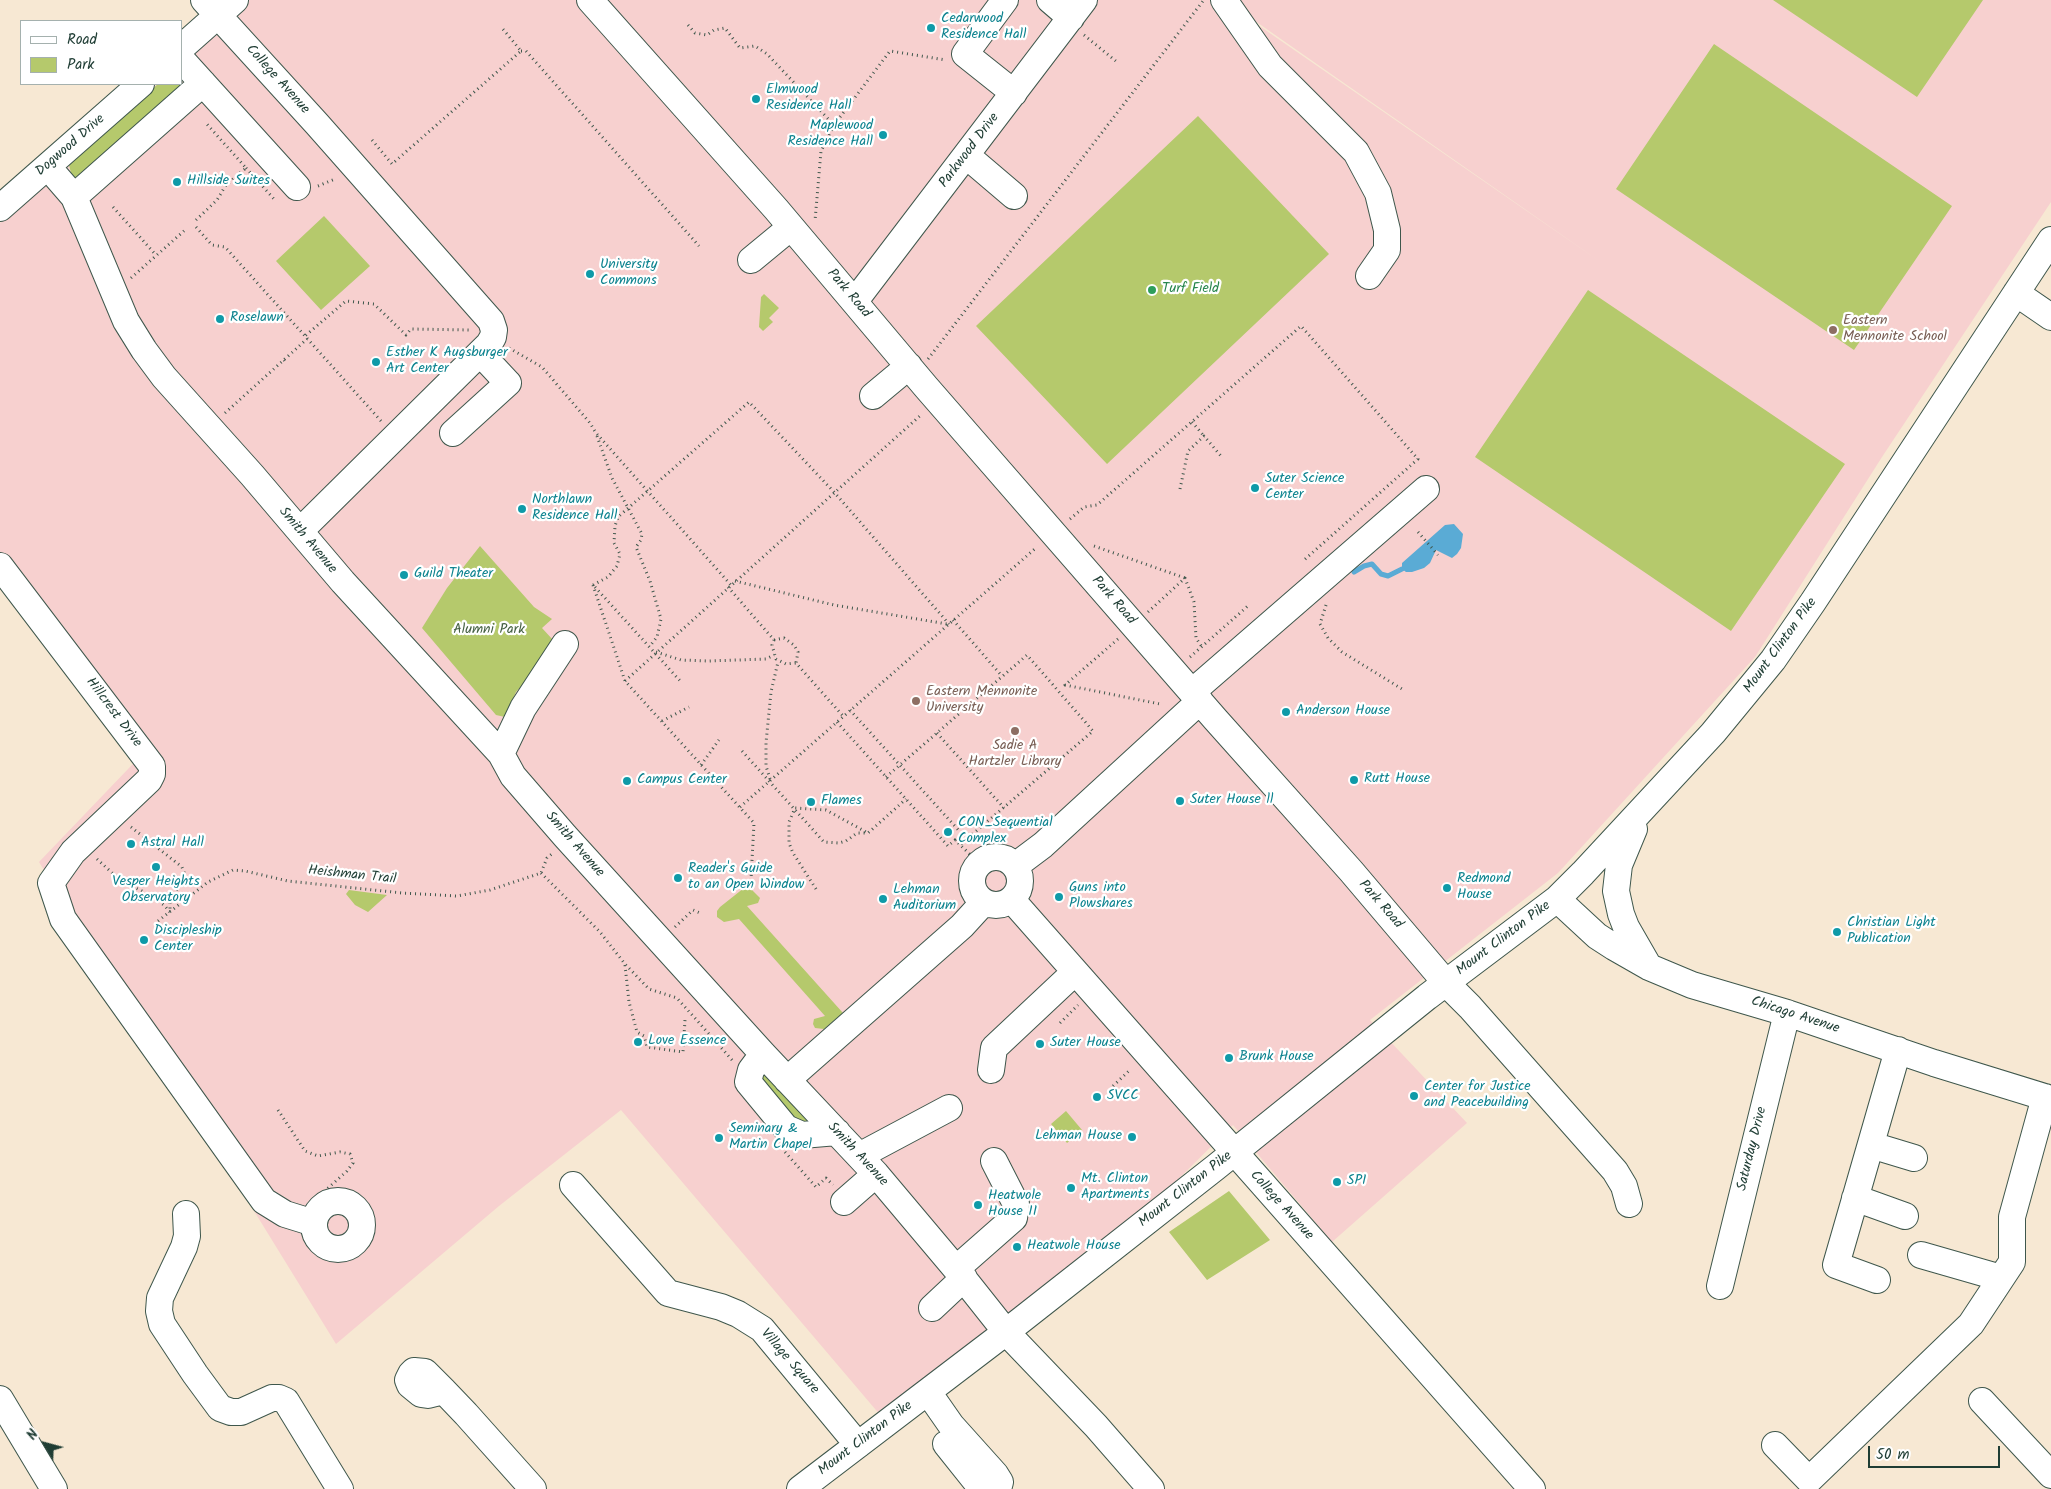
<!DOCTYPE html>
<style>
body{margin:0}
#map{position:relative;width:2051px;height:1489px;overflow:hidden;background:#f7e8d3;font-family:Kalam,sans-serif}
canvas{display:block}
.legend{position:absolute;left:20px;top:20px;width:162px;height:65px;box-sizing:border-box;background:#fff;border:1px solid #a5b1ae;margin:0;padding:6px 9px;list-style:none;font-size:15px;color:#1f3d34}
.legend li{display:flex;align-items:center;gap:10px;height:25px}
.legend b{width:25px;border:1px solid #a5b1ae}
.north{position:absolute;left:20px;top:1419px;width:50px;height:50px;-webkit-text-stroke:4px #fff;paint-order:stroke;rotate:307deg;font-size:14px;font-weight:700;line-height:20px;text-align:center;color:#1f3d34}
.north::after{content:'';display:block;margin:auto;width:18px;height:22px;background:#1f3d34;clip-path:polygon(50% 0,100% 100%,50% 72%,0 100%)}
.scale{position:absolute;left:1868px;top:1446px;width:132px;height:22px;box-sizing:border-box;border:2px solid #1f3d34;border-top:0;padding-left:6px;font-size:15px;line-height:18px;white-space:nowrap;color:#1f3d34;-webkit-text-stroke:4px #fff;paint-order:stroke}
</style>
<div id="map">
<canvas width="2051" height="1489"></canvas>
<ul class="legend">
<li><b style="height:6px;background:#fff"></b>Road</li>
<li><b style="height:14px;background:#b5c96c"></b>Park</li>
</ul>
<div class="north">N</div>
<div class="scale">50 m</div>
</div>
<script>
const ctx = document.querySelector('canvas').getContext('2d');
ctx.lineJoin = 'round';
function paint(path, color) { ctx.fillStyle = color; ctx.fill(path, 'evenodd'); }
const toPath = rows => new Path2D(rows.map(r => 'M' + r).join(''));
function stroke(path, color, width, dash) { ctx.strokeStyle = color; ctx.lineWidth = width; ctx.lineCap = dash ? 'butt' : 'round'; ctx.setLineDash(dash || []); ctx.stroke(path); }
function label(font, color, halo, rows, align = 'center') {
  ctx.font = font + ' Kalam,sans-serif'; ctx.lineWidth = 4.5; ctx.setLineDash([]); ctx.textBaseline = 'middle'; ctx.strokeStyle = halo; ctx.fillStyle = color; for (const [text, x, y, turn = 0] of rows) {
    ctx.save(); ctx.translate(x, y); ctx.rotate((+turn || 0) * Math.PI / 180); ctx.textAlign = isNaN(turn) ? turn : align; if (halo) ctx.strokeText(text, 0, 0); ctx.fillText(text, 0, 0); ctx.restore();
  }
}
paint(toPath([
 [219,0,1222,0,1602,263,1225,0,2051,0,2051,202,1882,457,1755,657,1558,873,1370,1020,1467,1123,1332,1242,1233,1125,1151,1206,881,1416,621,1110,499,1206,336,1344,39,862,151,745,0,552,0,223,157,84,181,84,181,62]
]), '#f7d0cf');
paint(toPath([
 [1773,0,1983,0,1917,97],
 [1714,44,1952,206,1854,350,1616,189],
 [181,82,184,85,75,178,71,173,69,165,71,160,158,84,181,84],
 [1198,116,1329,254,1107,464,976,326],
 [324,216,370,266,321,310,276,261],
 [1588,290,1845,464,1731,631,1475,457],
 [764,294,779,308,769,318,773,322,763,331,759,327,761,297],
 [480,546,534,607,552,619,542,628,553,640,534,672,516,692,505,717,496,715,422,628,447,588],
 [744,888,752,890,760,898,758,903,747,906,843,1013,824,1029,815,1028,813,1024,814,1019,825,1016,739,919,724,922,717,917,717,911,720,907],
 [349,890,387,895,368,912,355,905,346,894],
 [763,1072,810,1122,801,1126,761,1087],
 [1066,1111,1082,1130,1067,1143,1051,1124],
 [1229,1191,1270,1240,1207,1280,1169,1232]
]), '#b5c96c');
paint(toPath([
 [1454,524,1463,534,1461,548,1457,554,1452,558,1436,550,1430,563,1424,568,1412,572,1406,572,1402,569,1402,563,1445,525]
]), '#5aabd5');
stroke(toPath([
 [1354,572,1364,566,1372,564,1381,574,1388,576,1402,569]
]), '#5aabd5', 5);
const minor = toPath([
 [204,0,317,124,491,321,494,330,493,337,489,344,300,531],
 [590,0,776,209,926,387,1216,720,1351,871,1446,983,1470,1007,1615,1171,1624,1186,1629,1204],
 [1005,0,965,54,1014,93],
 [1050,0,1071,18],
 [1224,0,1270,66,1356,152,1378,193,1387,230,1387,250,1369,276],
 [181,48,235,0],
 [181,59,297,187],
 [967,156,1014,196],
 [48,167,74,197,126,321,144,350,164,377,252,475,343,582,501,754,513,776,565,836,763,1054,876,1174,956,1269,1006,1332,1096,1426,1151,1489],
 [74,197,203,83],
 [0,208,141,84],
 [751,260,791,227],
 [2016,293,2051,317],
 [855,301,1084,0],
 [873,396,909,366],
 [453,433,508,383,480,353],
 [0,566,152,766,152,774,149,780,73,852,51,883,63,919,264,1201,285,1214,314,1223],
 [1192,692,1426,489],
 [501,754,523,708,565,644],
 [1634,829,1619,865,1616,891,1621,914,1626,927,1649,967],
 '972 881a24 24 0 1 1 48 0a24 24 0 1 1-48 0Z',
 [1015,866,1043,845,1200,701],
 [1557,899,1597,936,1614,947,1649,967,1692,985,1787,1013,1934,1063,2051,1099],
 [1012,900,1532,1489],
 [763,1054,751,1070,748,1082,786,1128,802,1135,837,1132],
 [991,1070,994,1048,1075,972],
 [787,1080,962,926,983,903],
 [1871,1145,1914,1158],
 [859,1156,949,1108],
 [573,1185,668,1293,721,1307,738,1314,762,1329,858,1445],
 [1855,1198,1905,1216],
 '314 1225a24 24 0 1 1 48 0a24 24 0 1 1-48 0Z',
 [844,1202,876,1174],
 [186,1214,187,1236,184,1247,160,1298,159,1311,162,1324,195,1374,220,1408,231,1412,241,1412,272,1398,279,1398,286,1401,340,1489],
 [1921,1255,2001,1278],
 [956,1269,1014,1218,1016,1204,994,1161],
 [1877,1280,1836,1265,1898,1050],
 [1720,1286,1787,1013],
 [932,1308,964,1278],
 [444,1391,428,1395,421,1394,410,1385,408,1380,411,1374,414,1371,425,1372,444,1391,466,1414,533,1489],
 [928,1392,951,1425,995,1474,1000,1482,998,1489],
 [0,1399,54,1489],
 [1982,1401,2051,1475],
 [946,1444,982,1489],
 [1775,1445,1809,1480,1971,1324,2012,1262,2012,1217,2045,1097],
 [800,1489,1006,1332,1216,1167,1427,997,1557,899,1583,873,1713,733,1773,660,1813,602,2051,240]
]);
stroke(minor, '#3f574c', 28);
stroke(toPath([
 [688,25,695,33,707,35,714,30,725,28,740,48,755,46,767,54,834,125,821,151,815,221],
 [1084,35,1117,62],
 [521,51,526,51,699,246],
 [834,125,890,51,946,60],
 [372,140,392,164,521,51,502,28],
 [246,168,275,200],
 [318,186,335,179],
 [113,207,156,255],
 [196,220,217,200,226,185,246,168,206,123],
 [196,227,212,245,225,247,305,336],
 [131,278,185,230],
 [509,348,542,367,590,423,596,433,731,585],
 [928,359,1203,1],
 [284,360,287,363],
 [225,413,307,339],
 [381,421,305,336,346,301,374,304,406,335,411,329,470,330],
 [1192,422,1204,436],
 [597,436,612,478,642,534,641,540,636,547,650,581,661,619,657,637,650,646],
 [1180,489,1188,451,1204,436,1221,456],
 [1070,519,1084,507,1097,505,1301,326,1418,459,1303,561],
 [1418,532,1438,555],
 [1094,546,1185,578],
 [735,581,834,605,947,624],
 [593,585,608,577,617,566,620,554,614,543,615,526,618,517,749,402,834,492,949,624],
 [593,585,625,681,754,823,751,879],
 [595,587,682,683],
 [728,587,774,640,772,645,776,659,786,664,796,663,843,716],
 [1326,605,1320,624,1328,638,1342,652,1402,689],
 [1148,612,1185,578,1194,602,1196,638,1202,647],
 [953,620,1002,676],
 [1118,639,1065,685,1160,704],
 [774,640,784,638,794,645,798,652,796,663],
 [656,652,681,660,709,661,766,659,774,655],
 [1190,657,1249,605],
 [625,681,922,414],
 [850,710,962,834,955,840],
 [662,721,689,707],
 [837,722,948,846,955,840,980,864],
 [937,733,1004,808],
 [742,751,824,842,839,843,846,841,857,833,868,833,906,799],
 [701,765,719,740],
 [886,777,1027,655,1093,731,960,845],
 [770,779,766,766,766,743,771,692,778,662],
 [740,807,1037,547],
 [131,827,182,867,185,875,170,901,170,912],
 [97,859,121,881,142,891,164,905,170,912],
 [541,873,600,932,625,964,649,989,677,998,733,1061],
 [816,889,793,853,789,843,789,822,795,808,826,810,868,833],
 [158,921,208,882,233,870,245,871,288,881,402,893,457,896,490,890,541,873,547,858,553,853],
 [675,927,693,910,700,913],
 [625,965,629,1002,637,1032,644,1036,647,1047,683,1052,685,1020],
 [1060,1023,1078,1005],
 [1113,1086,1131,1069],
 [278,1110,305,1151,318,1156,340,1152,350,1154,353,1163,347,1171,327,1189,326,1204],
 [785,1152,816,1187,826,1178,833,1185]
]), '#3f574c', 3, [1, 4]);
stroke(minor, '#fff', 26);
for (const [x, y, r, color] of [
 [931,28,5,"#0f9aa8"],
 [756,99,5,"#0f9aa8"],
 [883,135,5,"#0f9aa8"],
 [177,182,5,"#0f9aa8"],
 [590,274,5,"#0f9aa8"],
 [1152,290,5,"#2e9e5b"],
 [220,319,5,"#0f9aa8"],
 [1833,330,5,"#8d6e63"],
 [376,362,5,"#0f9aa8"],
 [1255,488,5,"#0f9aa8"],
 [522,509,5,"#0f9aa8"],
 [404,575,5,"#0f9aa8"],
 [916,701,5,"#8d6e63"],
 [1286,712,5,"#0f9aa8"],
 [1015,731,5,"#8d6e63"],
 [1354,780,5,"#0f9aa8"],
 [627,781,5,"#0f9aa8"],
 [1180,801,5,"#0f9aa8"],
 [811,802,5,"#0f9aa8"],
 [948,832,5,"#0f9aa8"],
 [131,844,5,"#0f9aa8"],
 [156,867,5,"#0f9aa8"],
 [678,878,5,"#0f9aa8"],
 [1447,888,5,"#0f9aa8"],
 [1059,897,5,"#0f9aa8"],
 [883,899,5,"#0f9aa8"],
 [1837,932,5,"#0f9aa8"],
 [144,940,5,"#0f9aa8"],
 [638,1042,5,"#0f9aa8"],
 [1040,1044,5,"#0f9aa8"],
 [1229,1058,5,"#0f9aa8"],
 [1414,1096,5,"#0f9aa8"],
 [1097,1097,5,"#0f9aa8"],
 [1132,1137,5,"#0f9aa8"],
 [719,1138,5,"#0f9aa8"],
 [1337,1182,5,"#0f9aa8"],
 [1071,1188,5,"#0f9aa8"],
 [978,1205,5,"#0f9aa8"],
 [1017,1247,5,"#0f9aa8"]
]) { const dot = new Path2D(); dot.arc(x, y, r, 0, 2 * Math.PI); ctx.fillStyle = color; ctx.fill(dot); stroke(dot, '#fff', 2); }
label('14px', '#0d838f', '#fff', [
 ["Cedarwood",941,20],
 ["Residence Hall",941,36],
 ["Elmwood",766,91],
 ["Residence Hall",766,107],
 ["Maplewood",873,127,"right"],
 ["Residence Hall",873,143,"right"],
 ["Hillside Suites",187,182],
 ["University",600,266],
 ["Commons",600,282],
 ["Roselawn",230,319],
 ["Esther K Augsburger",386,354],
 ["Art Center",386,370],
 ["Suter Science",1265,480],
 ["Center",1265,496],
 ["Northlawn",532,501],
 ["Residence Hall",532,517],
 ["Guild Theater",414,575],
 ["Anderson House",1296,712],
 ["Rutt House",1364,780],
 ["Campus Center",637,781],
 ["Suter House ll",1190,801],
 ["Flames",821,802],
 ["CON_Sequential",958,824],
 ["Complex",958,840],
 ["Astral Hall",141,844],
 ["Reader's Guide",688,870],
 ["to an Open Window",688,886],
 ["Redmond",1457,880],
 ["House",1457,896],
 ["Vesper Heights",156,883,"center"],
 ["Observatory",156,899,"center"],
 ["Guns into",1069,889],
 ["Plowshares",1069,905],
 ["Lehman",893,891],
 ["Auditorium",893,907],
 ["Christian Light",1847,924],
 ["Publication",1847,940],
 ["Discipleship",154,932],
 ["Center",154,948],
 ["Love Essence",648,1042],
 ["Suter House",1050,1044],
 ["Brunk House",1239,1058],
 ["Center for Justice",1424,1088],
 ["and Peacebuilding",1424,1104],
 ["SVCC",1107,1097],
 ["Seminary &",729,1130],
 ["Martin Chapel",729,1146],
 ["Lehman House",1122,1137,"right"],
 ["Mt. Clinton",1081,1180],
 ["Apartments",1081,1196],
 ["SPI",1347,1182],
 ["Heatwole",988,1197],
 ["House II",988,1213],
 ["Heatwole House",1027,1247]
], 'left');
label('14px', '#1f3d34', '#fff', [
 ["College Avenue",277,80,48],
 ["Dogwood Drive",71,146,-41],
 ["Parkwood Drive",970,151,-53],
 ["Park Road",848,294,50],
 ["Smith Avenue",307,541,50],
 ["Park Road",1113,601,49],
 ["Mount Clinton Pike",1781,646,-54],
 ["Hillcrest Drive",113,713,53],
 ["Smith Avenue",574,845,49],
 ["Heishman Trail",352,876,6],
 ["Park Road",1380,905,49],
 ["Mount Clinton Pike",1504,939,-37],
 ["Chicago Avenue",1795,1016,18],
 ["Saturday Drive",1753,1149,-76],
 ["Smith Avenue",857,1155,47],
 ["Mount Clinton Pike",1186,1190,-38],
 ["College Avenue",1281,1206,48],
 ["Village Square",789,1362,49],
 ["Mount Clinton Pike",866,1439,-37]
]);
label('14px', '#27864d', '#fff', [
 ["Turf Field",1162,290]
], 'left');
label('14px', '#785e54', '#fff', [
 ["Eastern",1843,322],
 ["Mennonite School",1843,338],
 ["Eastern Mennonite",926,693],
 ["University",926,709],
 ["Sadie A",1015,747,"center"],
 ["Hartzler Library",1015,763,"center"]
], 'left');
label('14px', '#446042', '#fff', [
 ["Alumni Park",489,631]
]);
</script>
